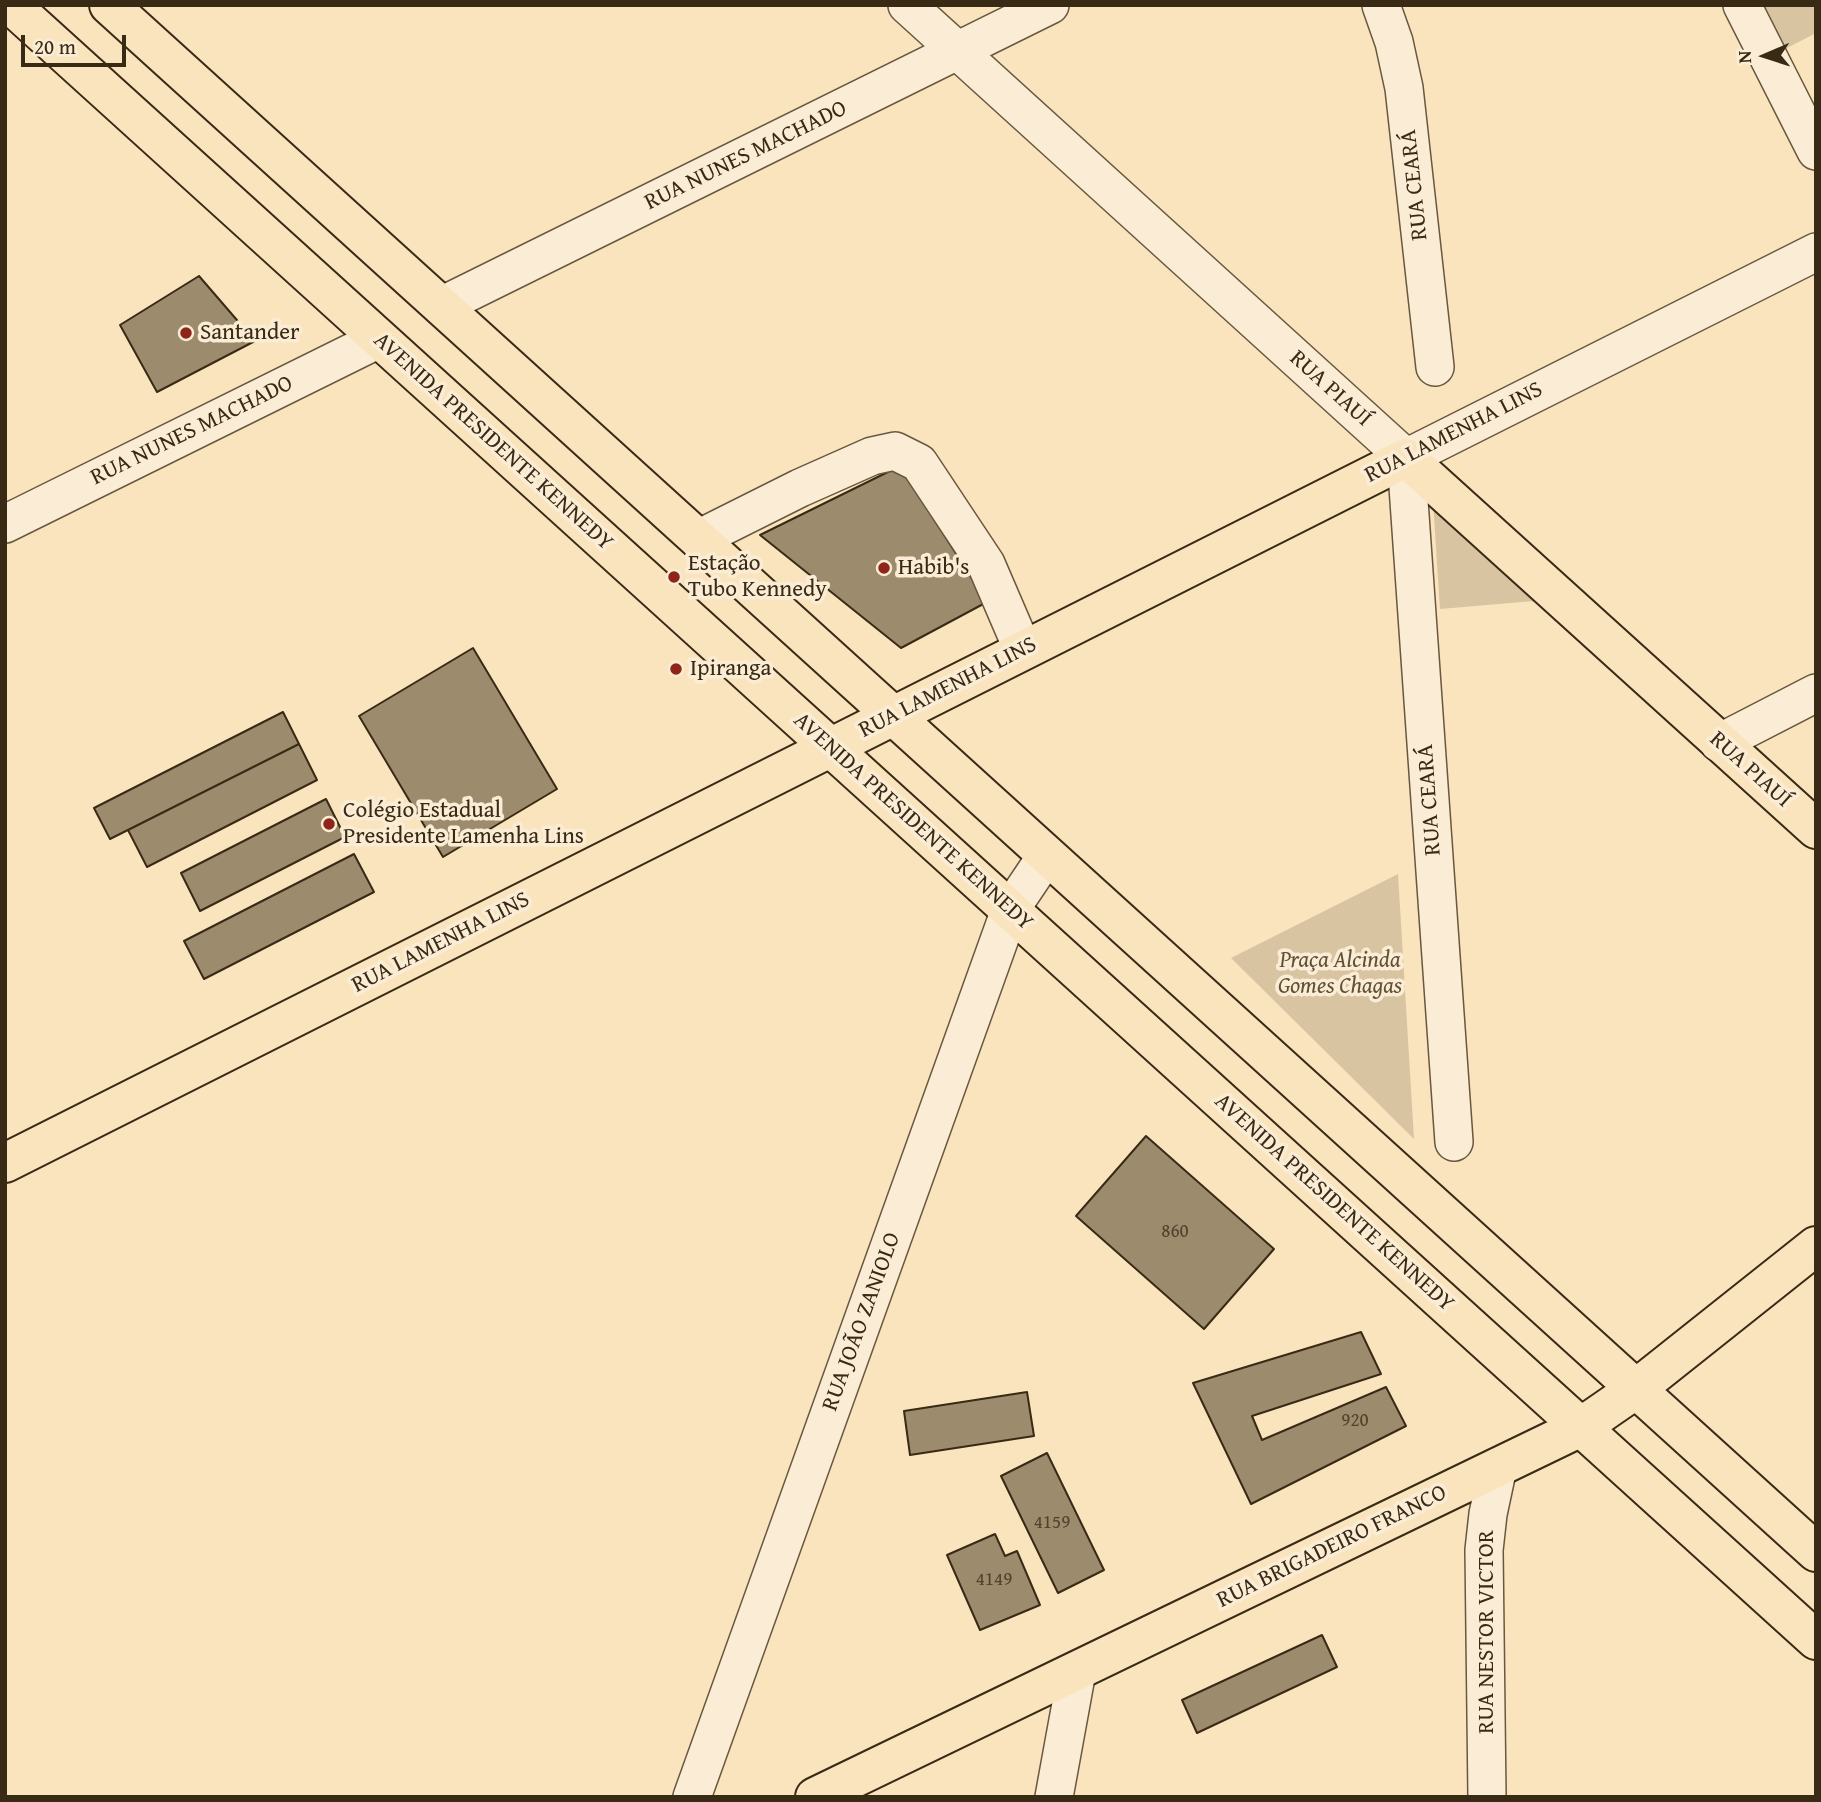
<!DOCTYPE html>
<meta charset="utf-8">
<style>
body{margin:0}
#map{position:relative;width:1821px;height:1802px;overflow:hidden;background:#f9e4be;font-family:"Gentium Book Plus",serif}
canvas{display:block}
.frame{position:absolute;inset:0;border:7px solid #392a15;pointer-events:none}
.north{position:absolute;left:1730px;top:21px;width:70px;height:70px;-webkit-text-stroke:5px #fbedd5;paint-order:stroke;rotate:267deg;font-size:19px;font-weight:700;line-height:28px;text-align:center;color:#392a15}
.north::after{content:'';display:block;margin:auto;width:24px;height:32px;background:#392a15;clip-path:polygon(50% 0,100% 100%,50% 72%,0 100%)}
.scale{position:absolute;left:21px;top:35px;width:105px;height:32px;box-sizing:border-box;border:4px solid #392a15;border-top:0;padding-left:9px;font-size:21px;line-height:24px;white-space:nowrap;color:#392a15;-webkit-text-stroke:5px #fbedd5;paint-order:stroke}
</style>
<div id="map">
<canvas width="1821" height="1802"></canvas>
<div class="frame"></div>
<div class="north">N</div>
<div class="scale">20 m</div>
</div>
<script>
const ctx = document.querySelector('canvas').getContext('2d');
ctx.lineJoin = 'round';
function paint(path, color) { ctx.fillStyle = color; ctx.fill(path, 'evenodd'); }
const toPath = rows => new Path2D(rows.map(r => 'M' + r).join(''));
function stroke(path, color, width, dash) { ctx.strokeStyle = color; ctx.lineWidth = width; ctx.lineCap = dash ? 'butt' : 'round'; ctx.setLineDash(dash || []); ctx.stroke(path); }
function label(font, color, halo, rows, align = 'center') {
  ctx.font = font + ' "Gentium Book Plus",serif'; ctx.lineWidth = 7; ctx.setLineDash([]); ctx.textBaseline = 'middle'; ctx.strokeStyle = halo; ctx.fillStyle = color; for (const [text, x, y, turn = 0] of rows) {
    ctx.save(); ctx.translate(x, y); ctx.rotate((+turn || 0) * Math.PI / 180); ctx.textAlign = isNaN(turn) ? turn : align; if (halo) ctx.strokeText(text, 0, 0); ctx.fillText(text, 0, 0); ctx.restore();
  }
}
paint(toPath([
 [1763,5,1816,5,1816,33,1785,49],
 [1433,502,1534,601,1440,609],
 [1398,874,1414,1139,1231,958]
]), '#d8c4a1');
const building = toPath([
 [199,276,255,341,157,392,120,325,199,276],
 [900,466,987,602,901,648,760,535,900,466],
 [473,648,557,789,443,857,359,716,473,648],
 [283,712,299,744,110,839,94,808,283,712],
 [299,744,317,780,147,867,128,830,299,744],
 [326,799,345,837,200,911,181,873,326,799],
 [354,854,374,892,204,979,184,941,354,854],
 [1146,1136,1274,1249,1204,1329,1076,1216,1146,1136],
 [1361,1332,1381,1374,1252,1416,1262,1440,1386,1387,1406,1426,1251,1504,1193,1383,1361,1332],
 [1027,1392,1034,1436,910,1455,904,1411,1027,1392],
 [1047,1453,1104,1570,1058,1593,1001,1476,1047,1453],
 [995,1534,1005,1556,1017,1551,1040,1605,980,1630,947,1555,995,1534],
 [1322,1635,1337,1667,1197,1733,1182,1700,1322,1635]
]);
paint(building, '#9d8b6d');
stroke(building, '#392a15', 2);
const minor = toPath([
 [907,5,1406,458],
 [1381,5,1394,42,1404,88,1435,367],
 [1742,5,1816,151],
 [441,306,1050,5],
 [1406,458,1454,1142],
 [1406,458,1816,252],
 [5,524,379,339],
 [698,539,800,488,872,456,895,451,919,463,986,564,1023,650],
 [1719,743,1816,693],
 [692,1797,1010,910,1047,855],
 [1054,1797,1077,1671],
 [1487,1797,1484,1550,1488,1514,1498,1467]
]);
const major = toPath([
 [11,5,1816,1640],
 [109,5,1816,1552],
 [5,1163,1406,458,1816,829],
 [815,1797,1581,1427,1636,1389,1816,1246]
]);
stroke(minor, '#69583f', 40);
stroke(major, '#392a15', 42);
stroke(minor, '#fbedd5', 37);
stroke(major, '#f9e4be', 38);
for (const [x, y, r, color] of [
 [186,333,7,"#8f2418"],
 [884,568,7,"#8f2418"],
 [674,577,7,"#8f2418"],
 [676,669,7,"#8f2418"],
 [329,824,7,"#8f2418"]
]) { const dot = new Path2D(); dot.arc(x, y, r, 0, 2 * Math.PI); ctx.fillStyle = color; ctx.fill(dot); stroke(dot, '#fbedd5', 2.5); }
label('19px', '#52422b', null, [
 ["860",1175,1232],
 ["920",1355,1421],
 ["4159",1052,1523],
 ["4149",994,1580]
]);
label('23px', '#392a15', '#fbedd5', [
 ["RUA NUNES MACHADO",746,156,-26],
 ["RUA CEARÁ",1415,185,-96],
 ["RUA PIAUÍ",1330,389,42],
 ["RUA NUNES MACHADO",192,431,-26],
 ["RUA LAMENHA LINS",1454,433,-27],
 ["AVENIDA PRESIDENTE KENNEDY",493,442,42],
 ["RUA LAMENHA LINS",948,688,-27],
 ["RUA PIAUÍ",1750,770,42],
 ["RUA CEARÁ",1430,800,-94],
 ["AVENIDA PRESIDENTE KENNEDY",913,822,42],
 ["RUA LAMENHA LINS",441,943,-27],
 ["AVENIDA PRESIDENTE KENNEDY",1334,1203,42],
 ["RUA JOÃO ZANIOLO",862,1322,-70],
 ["RUA BRIGADEIRO FRANCO",1332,1547,-26],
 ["RUA NESTOR VICTOR",1487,1632,-90]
]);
label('23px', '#392a15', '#fbedd5', [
 ["Santander",200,333],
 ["Estação",688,564],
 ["Tubo Kennedy",688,590],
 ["Habib's",898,568],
 ["Ipiranga",690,669],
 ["Colégio Estadual",343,811],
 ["Presidente Lamenha Lins",343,837]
], 'left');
label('italic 23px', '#615038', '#fbedd5', [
 ["Praça Alcinda",1340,961],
 ["Gomes Chagas",1340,987]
]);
</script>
